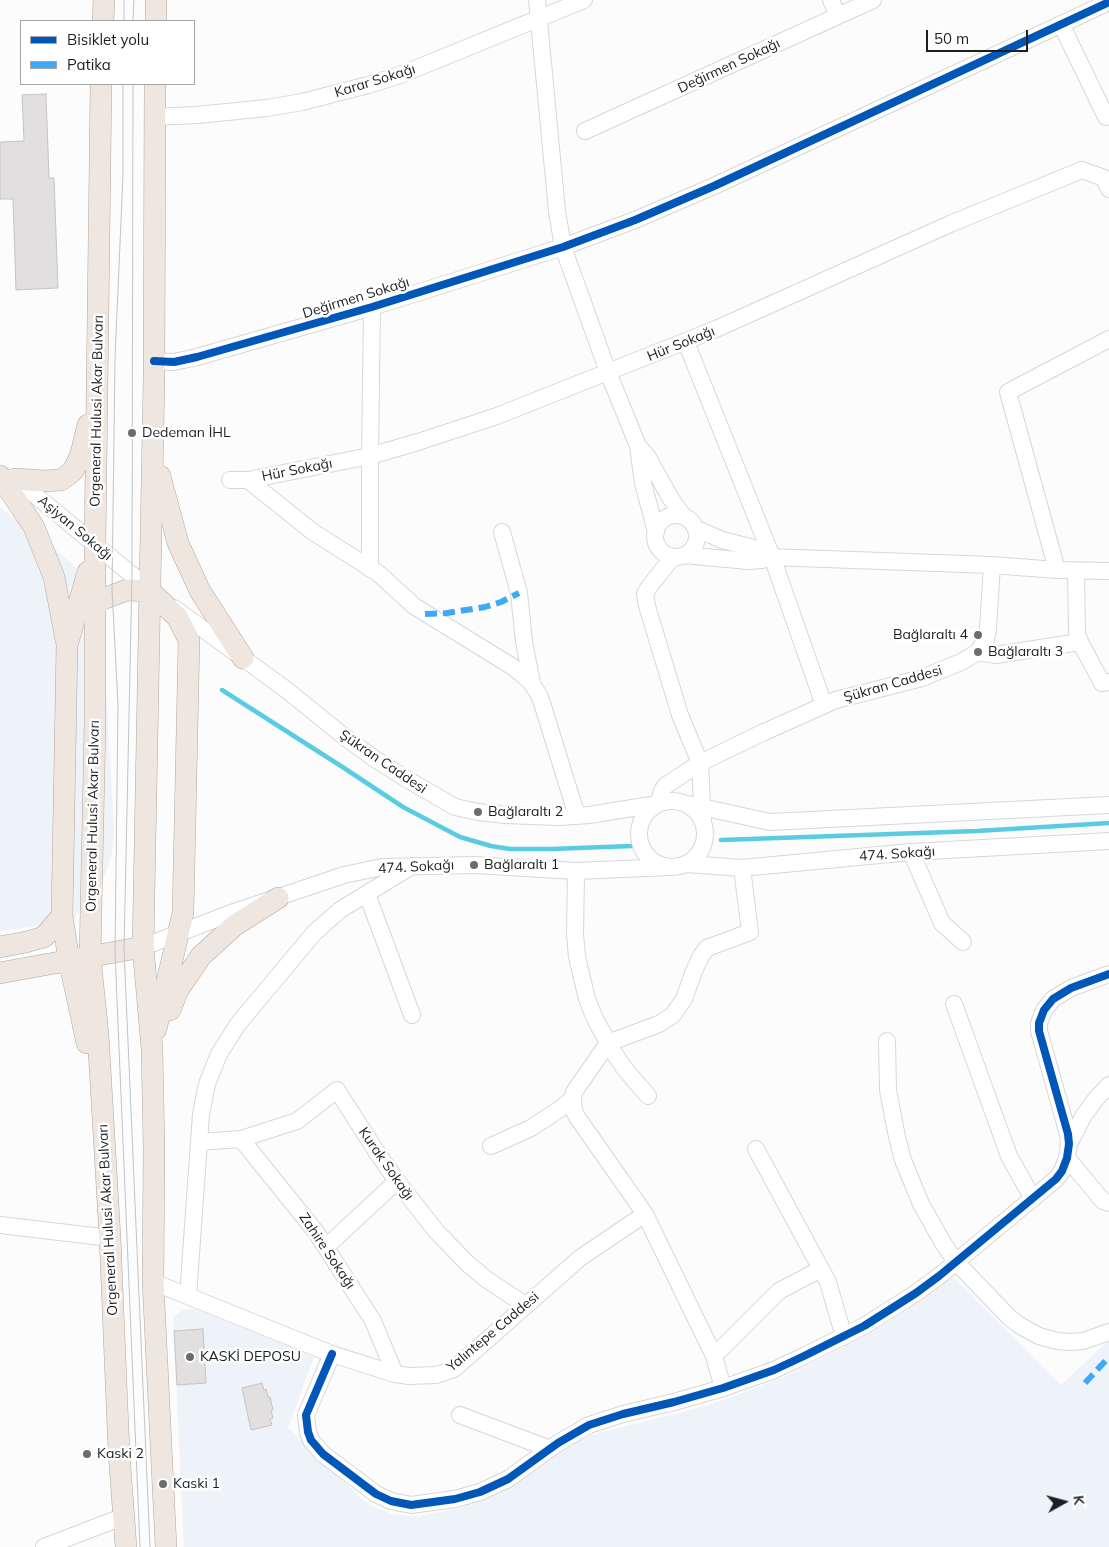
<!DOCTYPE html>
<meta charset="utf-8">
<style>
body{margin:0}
#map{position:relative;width:1109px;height:1547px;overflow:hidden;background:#fcfcfc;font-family:Mulish,sans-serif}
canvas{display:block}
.legend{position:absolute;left:20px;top:20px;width:175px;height:65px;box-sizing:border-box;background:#fff;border:1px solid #a4a5a6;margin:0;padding:6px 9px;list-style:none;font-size:15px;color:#1c1e21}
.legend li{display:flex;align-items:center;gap:10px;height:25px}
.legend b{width:25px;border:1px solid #a4a5a6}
.north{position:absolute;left:1039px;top:1477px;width:50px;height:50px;-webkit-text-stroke:4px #fff;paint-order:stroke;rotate:83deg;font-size:14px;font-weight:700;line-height:20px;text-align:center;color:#1c1e21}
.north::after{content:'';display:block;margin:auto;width:18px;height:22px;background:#1c1e21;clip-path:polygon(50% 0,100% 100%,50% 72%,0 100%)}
.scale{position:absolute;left:926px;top:30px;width:102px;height:22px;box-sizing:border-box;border:2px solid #1c1e21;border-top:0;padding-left:6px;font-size:15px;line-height:18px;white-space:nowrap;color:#1c1e21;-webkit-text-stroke:4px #fff;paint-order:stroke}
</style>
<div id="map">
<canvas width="1109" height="1547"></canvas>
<ul class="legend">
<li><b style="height:6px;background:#0057b8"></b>Bisiklet yolu</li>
<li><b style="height:6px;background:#3fa9f5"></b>Patika</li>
</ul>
<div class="north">K</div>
<div class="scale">50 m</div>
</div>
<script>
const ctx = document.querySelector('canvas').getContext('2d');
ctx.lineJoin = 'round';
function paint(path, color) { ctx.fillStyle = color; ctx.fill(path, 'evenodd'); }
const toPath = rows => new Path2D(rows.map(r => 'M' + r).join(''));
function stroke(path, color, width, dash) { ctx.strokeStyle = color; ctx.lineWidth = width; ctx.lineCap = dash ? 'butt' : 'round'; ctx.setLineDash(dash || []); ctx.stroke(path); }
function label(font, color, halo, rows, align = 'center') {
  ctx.font = font + ' Mulish,sans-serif'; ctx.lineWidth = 5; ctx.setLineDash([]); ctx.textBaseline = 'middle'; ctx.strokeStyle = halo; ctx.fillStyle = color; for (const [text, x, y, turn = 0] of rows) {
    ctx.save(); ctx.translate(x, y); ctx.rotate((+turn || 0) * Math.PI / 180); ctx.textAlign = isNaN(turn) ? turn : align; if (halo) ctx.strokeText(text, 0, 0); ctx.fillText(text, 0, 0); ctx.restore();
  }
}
paint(toPath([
 [0,507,60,553,78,570,102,623,114,828,112,853,104,877,89,902,80,912,69,922,0,931],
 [953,1277,1061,1385,1109,1340,1109,1547,184,1547,173,1318,183,1310,194,1309,200,1311,314,1357,288,1428,362,1499,372,1506,395,1515,419,1516,461,1508,489,1496,530,1468,578,1441,595,1434,698,1408,730,1398,793,1373,860,1339,892,1320]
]), '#eef2f9');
stroke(toPath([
 [222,690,344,768,403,807,460,837,491,846,510,849,551,849,632,846],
 [721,840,977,831,1109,823]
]), '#59cce1', 4.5);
const building = toPath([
 [46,94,49,178,54,178,58,288,16,290,13,199,0,199,0,142,24,141,22,95,46,94],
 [203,1329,206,1383,177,1385,174,1331,203,1329],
 [262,1383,264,1390,266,1389,268,1397,270,1397,273,1410,271,1410,273,1418,270,1419,272,1425,251,1430,242,1388,262,1383]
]);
paint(building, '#e2dfe0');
stroke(building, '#c6c3c4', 1);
const minor = toPath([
 [537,0,557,211,563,247,608,372,638,446,643,483,656,532],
 [831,0,838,16],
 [1061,24,1106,117,1109,116],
 [154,117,197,115,267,108,302,102,368,85,400,75,584,0],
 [585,131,873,0],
 [686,342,772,557,824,705],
 [154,361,174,362,197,357,372,307,563,247,635,220,714,186,1109,2],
 [638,446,647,456,671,499,684,517],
 [13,477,154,593],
 [230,480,248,480,370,456,418,442,497,416,716,329,950,224,1082,170,1104,178,1109,189],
 [248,480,313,532,378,573,414,606,513,667,530,681,539,695,542,703,577,816],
 '655 536a21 21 0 1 1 42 0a21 21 0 1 1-42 0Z',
 [695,528,722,540,750,547,762,552,770,557],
 [502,532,519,593,524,642,532,683],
 [684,555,748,561,762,560,770,557,992,565],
 [673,557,649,587,645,594,647,606,680,715,700,763,703,823],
 [370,569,370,456,372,307],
 [1057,570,1008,392,1109,339],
 [1076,571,1077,633,1080,642,1102,683,1109,682],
 [174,608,284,688,346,738,375,759,405,778,455,807,478,812,505,815,560,817,589,815,657,804],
 [978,652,995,655,1080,642],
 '639 834a33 33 0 1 1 66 0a33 33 0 1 1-66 0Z',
 [659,803,662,791,665,786,700,763,762,733,836,700,922,678,961,662,978,652,986,639,988,629,992,565,1057,570,1109,571],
 [688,804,770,822,1109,805],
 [911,852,942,923,963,942],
 [686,864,742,868,911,852,1109,841],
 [576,871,575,934,577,957,587,999,595,1019,614,1053,624,1068,648,1096],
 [367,894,412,1015],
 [143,947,234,912,344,875,382,867,474,865,576,871,671,867],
 [954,1004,1009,1156,1033,1199],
 [887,1041,888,1090,897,1137,903,1160,921,1204,943,1243,956,1262,1009,1317,1019,1325,1039,1336,1057,1341,1070,1342,1083,1341,1109,1332],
 [241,1139,316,1232,373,1321,395,1374],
 [199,1142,241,1139,297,1121,337,1090,376,1151,397,1181,436,1231,468,1264,486,1279,525,1305],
 [1069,1144,1084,1115,1095,1100,1109,1085],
 [491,1146,531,1128,560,1109,573,1098],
 [756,1149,828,1282,844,1337],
 [1067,1158,1103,1201,1109,1203],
 [0,1225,110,1238],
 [326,1247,397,1181],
 [153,1282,332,1354,395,1374,409,1376,436,1375,454,1369,580,1258,645,1214],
 [188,1296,201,1114,207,1084,219,1054,238,1024,314,933,340,910,412,866],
 [332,1354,306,1415,308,1432,311,1440,323,1454,376,1494,391,1501,411,1505,455,1499,480,1492,508,1479,558,1443,589,1425,623,1414,674,1402,723,1388,774,1370,804,1356,864,1326,916,1293,939,1276,1056,1179,1062,1171,1067,1158,1069,1144,1068,1134,1039,1031,1039,1023,1044,1010,1053,999,1071,988,1109,974],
 [714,1356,779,1291,821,1269],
 [723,1388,714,1356,645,1214,577,1117,574,1111,573,1098,574,1092,608,1043,659,1024,673,1015,684,999,694,971,701,956,707,948,750,932,742,868],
 [460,1415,550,1449],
 [44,1547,125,1516]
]);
const major = toPath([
 [103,21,104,0],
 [156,21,156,0],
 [101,84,95,545,95,723,90,957,98,1034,110,1238,119,1453,126,1547],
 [155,84,154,378,143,947,152,1049,154,1149,153,1282,166,1547],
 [0,476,34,527,54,577,66,640],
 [160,476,178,543,200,591,243,658],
 [16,479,45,481,61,480,73,471,80,457,88,425],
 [95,604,103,599,127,590,150,591,177,617,189,640,183,913,156,1029],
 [0,947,26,942,44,937,62,916],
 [0,973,143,947],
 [170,1010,178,990,201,956,234,926,278,898],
 [87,1043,69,960,62,916,67,645,88,572]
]);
stroke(minor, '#d6d7d9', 18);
stroke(major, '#b4a79c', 22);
stroke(minor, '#fff', 16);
stroke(major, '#eee6df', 21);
stroke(toPath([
 [124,21,124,0],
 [133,21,134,0],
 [123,84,123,175,115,358,112,590,118,704,115,952,140,1547],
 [133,84,132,575,124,950,150,1547]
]), '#c3c3c3', 1);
stroke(toPath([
 [425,614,447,613,485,607,501,602,519,593],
 [1085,1383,1109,1357]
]), '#3fa9f5', 6, [12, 6]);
stroke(toPath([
 [154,361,174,362,197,357,372,307,563,247,635,220,714,186,1109,2],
 [332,1354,306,1415,308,1432,311,1440,323,1454,376,1494,391,1501,411,1505,455,1499,480,1492,508,1479,558,1443,589,1425,623,1414,674,1402,723,1388,774,1370,804,1356,864,1326,916,1293,939,1276,1056,1179,1062,1171,1067,1158,1069,1144,1068,1134,1039,1031,1039,1023,1044,1010,1053,999,1071,988,1109,974]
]), '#0057b8', 8);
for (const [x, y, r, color] of [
 [132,433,5,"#6a6c6e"],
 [978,635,5,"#6a6c6e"],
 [978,652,5,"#6a6c6e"],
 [478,812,5,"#6a6c6e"],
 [474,865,5,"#6a6c6e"],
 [190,1357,5,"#6a6c6e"],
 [87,1454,5,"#6a6c6e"],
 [163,1484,5,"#6a6c6e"]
]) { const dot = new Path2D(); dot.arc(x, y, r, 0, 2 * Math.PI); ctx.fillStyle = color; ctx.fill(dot); stroke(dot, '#fff', 2); }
label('14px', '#1c1e21', '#fff', [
 ["Değirmen Sokağı",729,66,-25],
 ["Karar Sokağı",375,81,-17],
 ["Değirmen Sokağı",356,298,-17],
 ["Hür Sokağı",681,344,-22],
 ["Orgeneral Hulusi Akar Bulvarı",97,411,-89],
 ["Hür Sokağı",297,470,-11],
 ["Aşiyan Sokağı",75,528,40],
 ["Şükran Caddesi",893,684,-16],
 ["Şükran Caddesi",383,762,34],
 ["Orgeneral Hulusi Akar Bulvarı",93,816,-89],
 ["474. Sokağı",897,854,-4],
 ["474. Sokağı",416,867,-3],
 ["Kurak Sokağı",386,1164,55],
 ["Orgeneral Hulusi Akar Bulvarı",108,1220,-93],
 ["Zahire Sokağı",327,1251,56],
 ["Yalıntepe Caddesi",493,1332,-40]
]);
label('14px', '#1c1e21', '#fff', [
 ["Dedeman İHL",142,433],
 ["Bağlaraltı 4",968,635,"right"],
 ["Bağlaraltı 3",988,652],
 ["Bağlaraltı 2",488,812],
 ["Bağlaraltı 1",484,865],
 ["KASKİ DEPOSU",200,1357],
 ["Kaski 2",97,1454],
 ["Kaski 1",173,1484]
], 'left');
</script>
